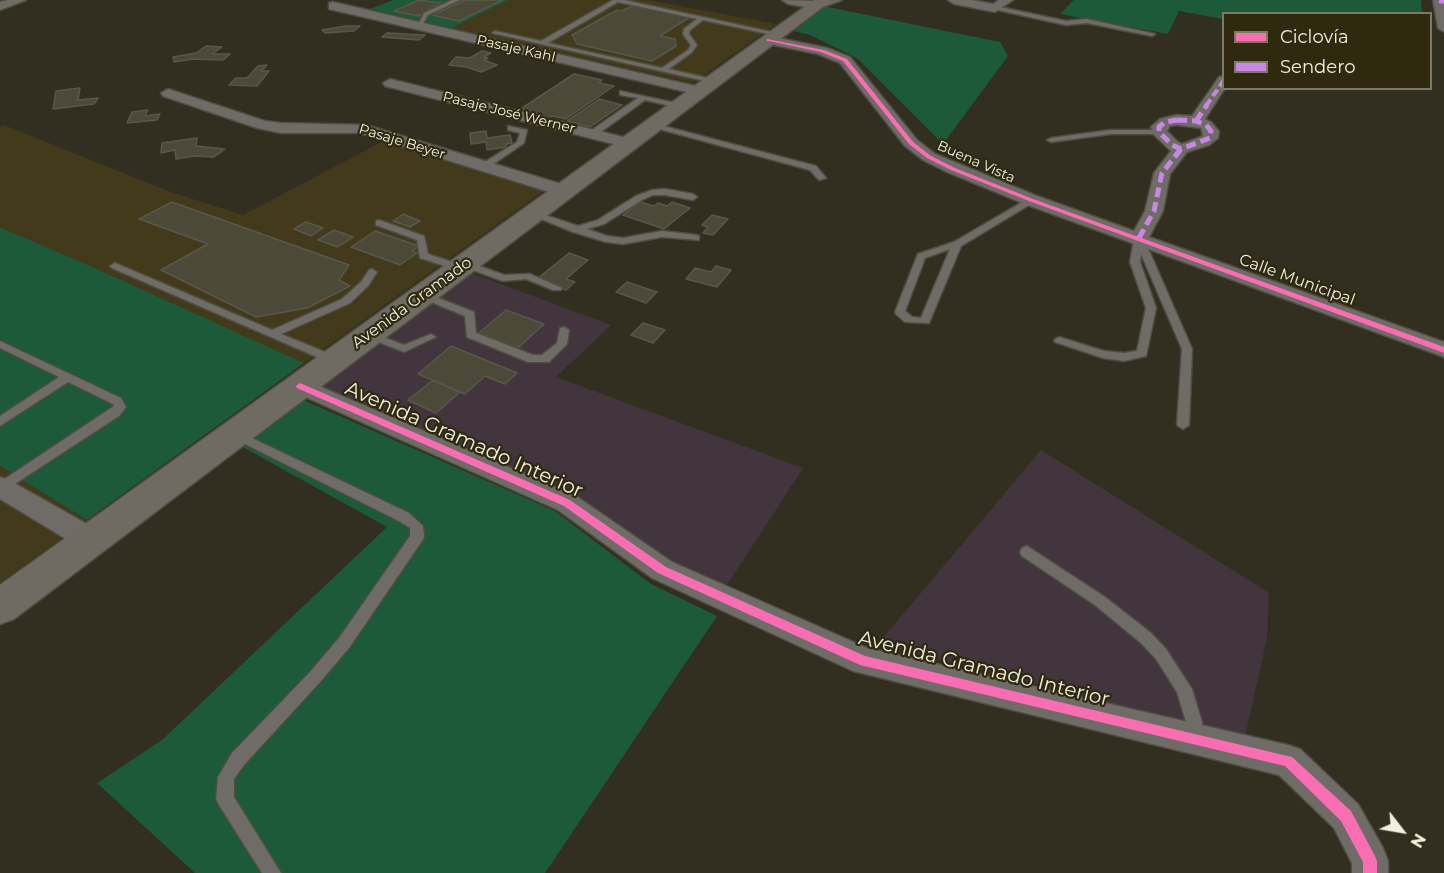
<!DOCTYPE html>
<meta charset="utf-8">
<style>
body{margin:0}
#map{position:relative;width:1444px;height:873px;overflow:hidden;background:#322f20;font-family:Montserrat,sans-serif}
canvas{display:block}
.legend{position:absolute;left:1222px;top:12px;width:210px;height:78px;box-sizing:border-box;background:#2f2a0f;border:2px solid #7d7962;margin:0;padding:8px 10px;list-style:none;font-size:18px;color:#f2efdf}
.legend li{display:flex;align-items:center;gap:12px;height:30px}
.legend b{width:30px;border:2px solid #7d7962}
.north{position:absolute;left:1372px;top:801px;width:60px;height:60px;-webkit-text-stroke:4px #2f2a0f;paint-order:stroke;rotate:121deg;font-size:16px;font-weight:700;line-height:24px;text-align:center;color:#f2efdf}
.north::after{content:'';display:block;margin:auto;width:21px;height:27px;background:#f2efdf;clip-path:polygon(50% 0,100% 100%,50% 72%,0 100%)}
</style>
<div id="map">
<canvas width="1444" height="873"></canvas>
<ul class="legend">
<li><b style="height:8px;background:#f96db3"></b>Ciclovía</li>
<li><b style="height:8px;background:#c787e3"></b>Sendero</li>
</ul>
<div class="north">N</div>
</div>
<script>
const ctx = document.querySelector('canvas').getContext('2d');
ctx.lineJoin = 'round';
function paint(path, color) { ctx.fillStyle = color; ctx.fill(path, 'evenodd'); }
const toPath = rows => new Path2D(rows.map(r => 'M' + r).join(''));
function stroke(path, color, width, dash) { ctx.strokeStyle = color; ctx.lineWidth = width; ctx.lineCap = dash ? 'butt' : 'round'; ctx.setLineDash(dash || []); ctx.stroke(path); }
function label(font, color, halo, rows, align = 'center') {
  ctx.font = font + ' Montserrat,sans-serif'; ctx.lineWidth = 4.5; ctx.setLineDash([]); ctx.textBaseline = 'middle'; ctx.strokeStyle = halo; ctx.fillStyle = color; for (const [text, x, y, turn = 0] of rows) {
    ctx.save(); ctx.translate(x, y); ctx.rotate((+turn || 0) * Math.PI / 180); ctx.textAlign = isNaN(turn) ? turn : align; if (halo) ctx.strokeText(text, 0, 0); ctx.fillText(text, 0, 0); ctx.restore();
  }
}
paint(toPath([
 [466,271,611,325,556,377,803,468,727,585,673,565,314,386],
 [1041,450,1269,593,1267,638,1245,737,878,644]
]), '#42353e');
paint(toPath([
 [509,0,648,0,776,24,693,83,452,28],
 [4,125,171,192,243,215,391,137,549,187,304,363,0,227,0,126],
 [0,466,87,520,0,583]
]), '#423a1b');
paint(toPath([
 [393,0,509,0,452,28,370,9],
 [1074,0,1421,0,1422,13,1224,14,1223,19,1179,11,1168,34,1060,14],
 [823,6,1000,42,1008,56,943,144,857,58,810,35,790,30],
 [0,227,99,270,304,363,87,520,0,466],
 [299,398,555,511,651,584,717,616,545,873,195,873,97,783,162,740,387,527,239,445]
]), '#1c5a3a');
const building = toPath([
 [419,0,441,3,418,16,394,11,419,0],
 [465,0,503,0,459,21,432,15,465,0],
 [632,6,690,17,660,36,675,39,676,46,652,61,577,44,572,35,617,10,622,11,632,6],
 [345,26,360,26,354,31,325,33,322,30,345,26],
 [387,33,425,35,419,40,382,37,387,33],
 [206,46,222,47,212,54,230,54,223,60,194,59,174,62,173,57,196,53,206,46],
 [482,51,491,53,484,57,488,58,484,60,497,65,481,72,466,67,449,65,456,57,470,58,482,51],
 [267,65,261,71,269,71,257,86,229,85,236,78,247,78,258,66,267,65],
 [574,74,602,80,599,83,614,86,566,119,552,116,547,119,516,112,574,74],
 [80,88,78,100,98,98,94,104,53,109,56,91,80,88],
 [599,99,622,105,590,127,567,121,599,99],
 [148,110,145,116,160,114,157,120,127,123,132,112,148,110],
 [486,131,487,138,510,135,512,143,506,144,506,147,487,150,486,142,471,144,470,133,486,131],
 [197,138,196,146,225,149,214,157,195,156,176,159,175,150,161,153,162,143,197,138],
 [172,202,349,265,339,280,350,286,307,308,256,317,161,270,208,244,139,219,172,202],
 [640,202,654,206,658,203,667,206,672,202,690,208,664,229,623,215,640,202],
 [403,214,420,221,410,227,393,221,403,214],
 [712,215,728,219,713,235,703,233,708,227,702,225,712,215],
 [306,222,323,228,311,236,294,229,306,222],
 [334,230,353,237,338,247,318,240,334,230],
 [375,231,419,246,412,251,417,253,400,265,351,247,375,231],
 [569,253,588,260,566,279,575,282,566,290,537,279,569,253],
 [716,266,731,270,717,287,686,279,695,268,711,272,716,266],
 [627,282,657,292,646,303,616,292,627,282],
 [506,310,544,324,518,348,479,333,506,310],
 [643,323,665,330,653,343,631,335,643,323],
 [451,346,517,373,505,384,485,376,465,394,418,374,451,346],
 [433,380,460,392,436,413,408,400,433,380]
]);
paint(building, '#4d4938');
stroke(building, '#59574a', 1.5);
const service = toPath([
 [452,0,460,0,428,15,421,27,417,27,424,13,452,0],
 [613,0,624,0,781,34,778,36,703,20,690,30,689,34,697,45,692,52,669,69,716,80,716,82,714,83,492,33,495,31,541,41,613,0],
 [618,2,697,19,684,29,683,34,691,45,688,50,662,68,548,43,618,2],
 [995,6,1066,21,1087,19,1155,34,1152,36,1087,23,1066,25,993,9,995,6],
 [620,91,680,104,684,106,680,108,645,100,595,136,589,136,589,132,638,98,620,95,620,91],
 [652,123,816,166,826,178,819,180,810,170,652,127,652,123],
 [508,126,527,130,524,143,486,169,480,169,480,165,517,142,520,133,508,130,508,126],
 [1111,130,1159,130,1163,132,1159,134,1111,134,1051,142,1047,140,1051,138,1111,130],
 [665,189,693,194,697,197,693,200,665,195,653,195,642,200,604,224,587,229,607,236,623,238,662,231,696,235,699,236,699,240,662,237,623,244,606,242,573,232,529,214,530,212,536,212,578,226,598,220,636,196,652,190,665,189],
 [1031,197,1035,200,1034,202,961,246,929,323,905,322,896,314,895,312,918,254,954,242,1031,197],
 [950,249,921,318,912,317,905,311,925,258,950,249],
 [379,220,424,236,428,254,461,265,462,262,468,262,504,275,530,274,562,288,561,290,553,290,526,279,503,281,464,267,463,270,460,271,420,258,417,240,376,225,376,221,379,220],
 [1139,236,1144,239,1192,349,1189,425,1183,429,1177,425,1182,349,1141,254,1140,262,1156,308,1146,356,1124,361,1103,358,1055,342,1054,340,1059,337,1104,351,1124,353,1137,351,1146,308,1130,262,1134,239,1139,236],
 [115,263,272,330,342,299,361,282,369,270,372,269,377,272,368,286,350,303,281,334,337,357,338,360,333,364,112,268,110,266,115,263],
 [423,292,474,312,476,333,533,355,542,355,557,343,560,328,564,327,569,330,567,344,549,362,528,362,467,337,465,316,419,297,418,295,423,292],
 [370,332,404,345,431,334,436,337,404,352,366,337,365,335,366,333,370,332],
 [0,341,121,398,126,407,119,416,1,493,0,482,114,406,113,404,68,382,0,426,0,416,59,377,0,348,0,341],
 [235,430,409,513,423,526,424,537,422,541,349,648,320,682,244,765,234,779,234,797,281,873,262,873,219,805,216,799,218,777,232,753,310,672,339,638,410,536,410,528,399,521,231,437,229,434,231,431,235,430],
 [1027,546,1105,597,1151,633,1166,649,1192,689,1202,722,1203,738,1201,744,1195,746,1189,744,1187,738,1186,722,1177,692,1156,659,1141,643,1095,605,1022,556,1020,552,1022,548,1027,546]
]);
const minor = toPath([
 [8,0,26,0,0,10,0,2,8,0],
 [782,0,817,1,842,0,817,9,788,4,782,0],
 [948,0,972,0,993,4,999,0,1013,0,995,12,954,4,948,0],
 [1433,0,1444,0,1444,32,1438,28,1433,0],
 [333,2,700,87,707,91,700,95,329,9,329,3,333,2],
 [769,36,827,48,850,57,917,140,935,154,1037,196,1134,231,1145,211,1154,173,1171,151,1154,135,1151,127,1160,119,1177,115,1192,116,1219,77,1224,76,1225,88,1205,119,1211,122,1216,128,1219,131,1218,138,1209,145,1187,152,1170,174,1163,211,1149,237,1444,342,1444,357,1025,204,947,172,923,160,905,146,840,63,818,54,764,43,763,40,769,36],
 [1177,125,1201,128,1203,136,1182,144,1178,142,1167,131,1170,126,1177,125],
 [390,79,635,140,637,143,629,148,385,86,383,83,390,79],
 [168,89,265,121,281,123,366,125,571,187,574,191,571,195,565,196,559,195,360,133,281,133,257,128,163,96,161,93,168,89],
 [300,378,576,496,672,562,867,648,1288,745,1300,749,1358,804,1383,848,1388,861,1388,873,1352,873,1352,863,1334,828,1279,775,853,671,652,578,558,510,292,391,289,386,292,381,300,378],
 [0,477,9,480,101,532,104,540,101,548,91,551,81,548,0,499,0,477]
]);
const primary = toPath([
 [814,0,832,0,14,619,0,624,0,585,814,0]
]);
stroke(service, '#4f4d40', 3);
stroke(minor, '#4f4d40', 3);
stroke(primary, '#4f4d40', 3);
paint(service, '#6f6c67');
paint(minor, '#6f6c67');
paint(primary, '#6f6b62');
stroke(toPath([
 [1439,1,1444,2],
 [1206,106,1224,80]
]), '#c787e3', 4, [8, 4]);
stroke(toPath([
 [1177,120,1196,121,1206,125,1211,131,1210,138,1181,149,1172,145,1159,132,1159,127,1165,122,1177,120],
 [1196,121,1207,105],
 [1139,238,1154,211,1162,173,1181,149]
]), '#c787e3', 5, [10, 5]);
stroke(toPath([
 [1139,239,1140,237]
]), '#c787e3', 7, [13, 7]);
paint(toPath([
 [767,39,824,50,847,59,913,142,931,156,955,168,1033,199,1444,347,1444,353,1029,201,951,170,927,158,909,144,843,61,821,52,769,41,767,41,767,39],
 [300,383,570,500,666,567,865,656,1292,757,1351,811,1375,856,1377,861,1377,873,1363,873,1363,862,1341,821,1285,766,860,665,658,573,564,506,297,388,296,386,300,383]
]), '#f96db3');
label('14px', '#f2efdf', '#2f2a0f', [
 ["Pasaje Kahl",516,49,13],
 ["Pasaje José Werner",509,113,14],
 ["Pasaje Beyer",402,142,17],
 ["Buena Vista",976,162,24]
]);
label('16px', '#f2efdf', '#2f2a0f', [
 ["Calle Municipal",1297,280,20],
 ["Avenida Gramado",412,303,-36]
]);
label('20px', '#f2efdf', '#2f2a0f', [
 ["Avenida Gramado Interior",464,440,24],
 ["Avenida Gramado Interior",984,669,14]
]);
</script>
